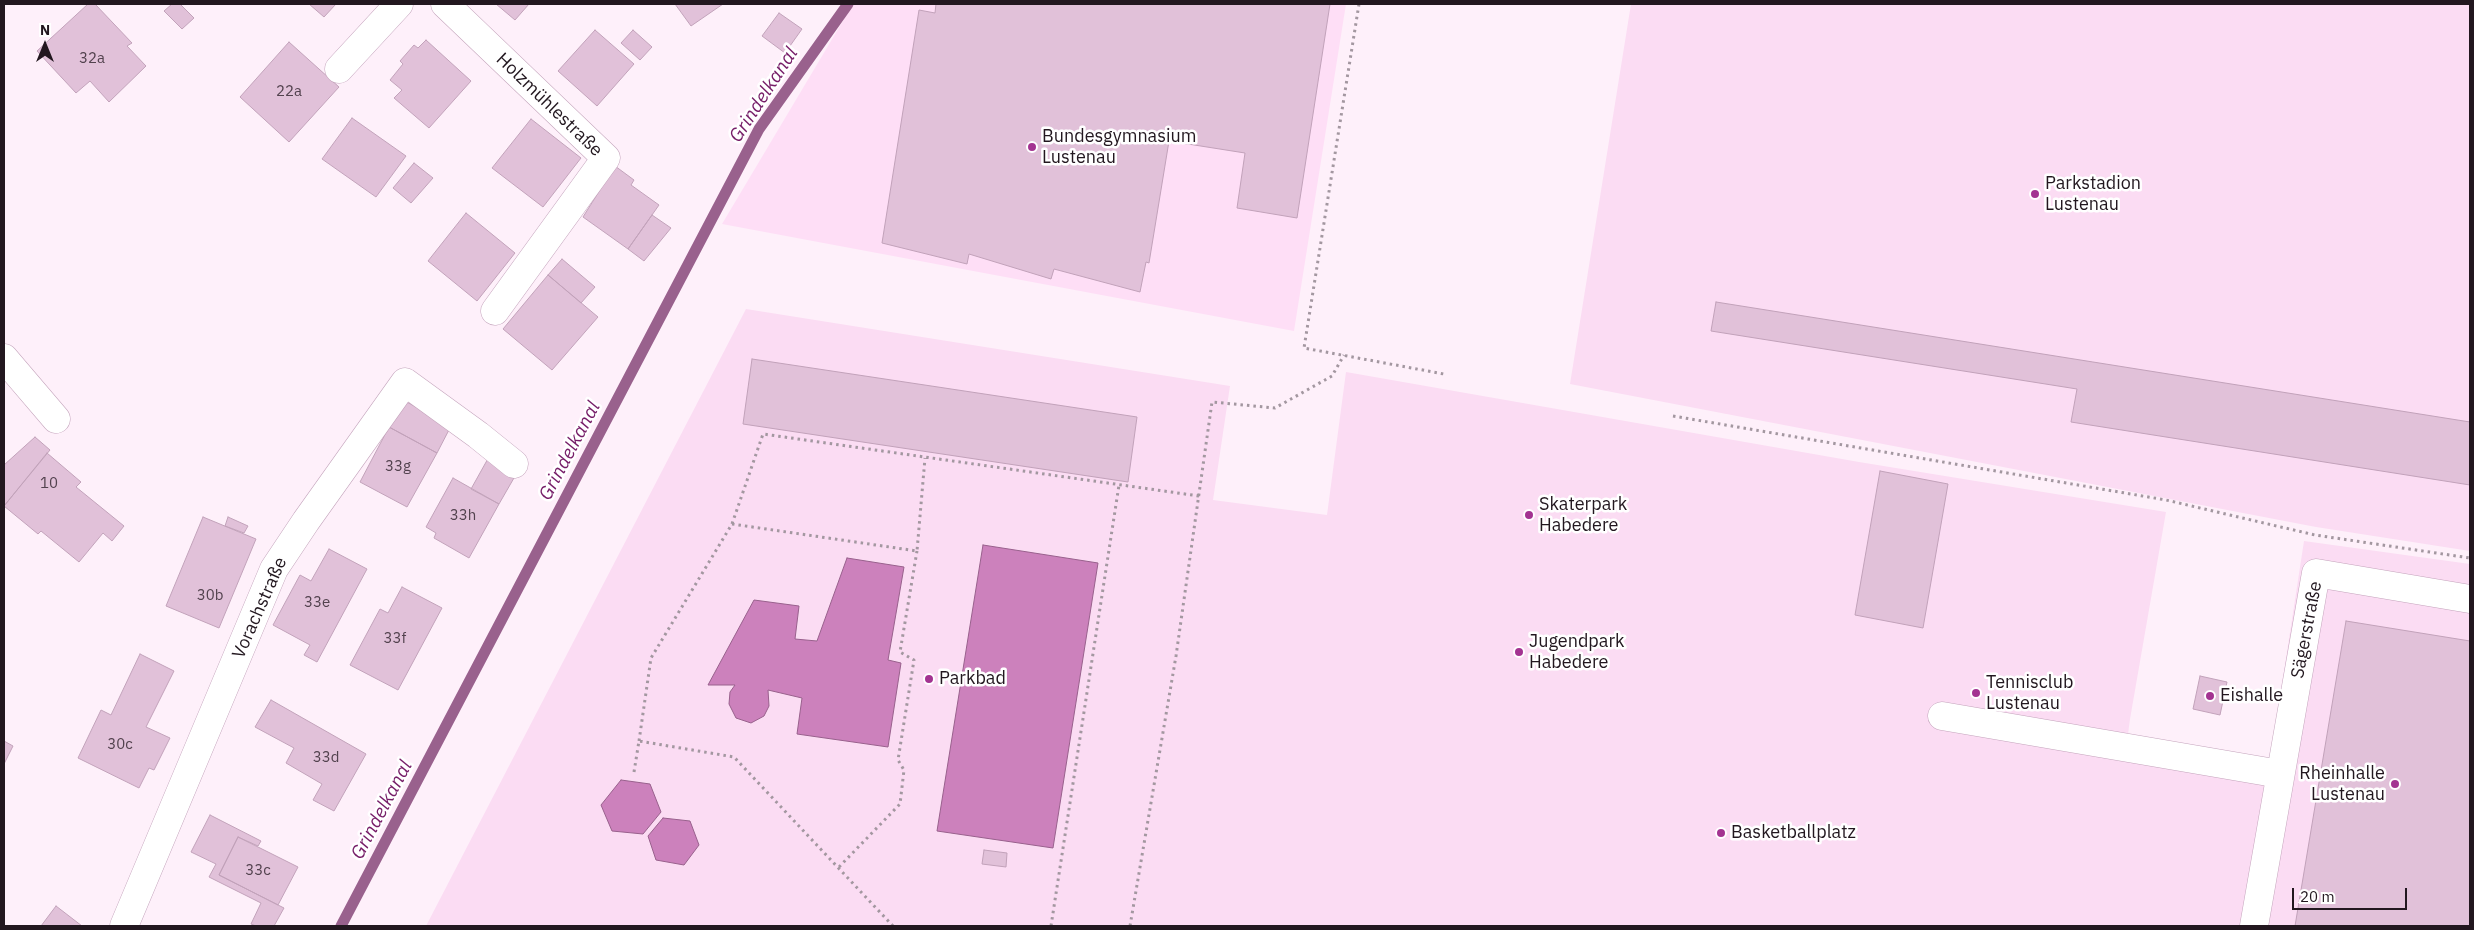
<!DOCTYPE html>
<meta charset="utf-8">
<style>
body{margin:0}
#map{position:relative;width:2474px;height:930px;overflow:hidden;background:#fef0fa;font-family:"IBM Plex Sans",sans-serif}
canvas{display:block}
.frame{position:absolute;inset:0;border:5px solid #22171f;pointer-events:none}
.north{position:absolute;left:20px;top:20px;width:50px;height:50px;-webkit-text-stroke:4px #fff;paint-order:stroke;rotate:0deg;font-size:14px;font-weight:700;line-height:20px;text-align:center;color:#22171f}
.north::after{content:'';display:block;margin:auto;width:18px;height:22px;background:#22171f;clip-path:polygon(50% 0,100% 100%,50% 72%,0 100%)}
.scale{position:absolute;left:2292px;top:888px;width:115px;height:22px;box-sizing:border-box;border:2px solid #22171f;border-top:0;padding-left:6px;font-size:15px;line-height:18px;white-space:nowrap;color:#22171f;-webkit-text-stroke:4px #fff;paint-order:stroke}
</style>
<div id="map">
<canvas width="2474" height="930"></canvas>
<div class="frame"></div>
<div class="north">N</div>
<div class="scale">20 m</div>
</div>
<script>
const ctx = document.querySelector('canvas').getContext('2d');
ctx.lineJoin = 'round';
function paint(path, color) { ctx.fillStyle = color; ctx.fill(path, 'evenodd'); }
const toPath = rows => new Path2D(rows.map(r => 'M' + r).join(''));
function stroke(path, color, width, dash) { ctx.strokeStyle = color; ctx.lineWidth = width; ctx.lineCap = dash ? 'butt' : 'round'; ctx.setLineDash(dash || []); ctx.stroke(path); }
function label(font, color, halo, rows, align = 'center') {
  ctx.font = font + ' "IBM Plex Sans",sans-serif'; ctx.lineWidth = 5; ctx.setLineDash([]); ctx.textBaseline = 'middle'; ctx.strokeStyle = halo; ctx.fillStyle = color; for (const [text, x, y, turn = 0] of rows) {
    ctx.save(); ctx.translate(x, y); ctx.rotate((+turn || 0) * Math.PI / 180); ctx.textAlign = isNaN(turn) ? turn : align; if (halo) ctx.strokeText(text, 0, 0); ctx.fillText(text, 0, 0); ctx.restore();
  }
}
paint(toPath([
 [853,4,1346,4,1294,331,722,224]
]), '#fedef6');
paint(toPath([
 [1631,4,2470,4,2470,551,2316,527,1570,384],
 [746,309,1230,386,1213,500,1327,515,1346,372,1859,462,2166,512,2130,719,2125,757,2266,780,2251,887,2304,541,2470,564,2470,926,426,926]
]), '#fbdcf3');
const water = toPath([
 [983,545,1098,563,1053,848,937,831,983,545],
 [847,558,904,567,888,660,901,663,888,747,797,734,802,698,768,690,769,706,764,716,751,723,736,718,729,704,730,692,735,685,708,685,754,600,799,606,795,639,817,641,847,558],
 [621,780,650,784,661,812,643,834,612,831,601,805,621,780],
 [663,818,690,821,699,845,684,865,656,860,648,836,663,818]
]);
paint(water, '#cc81bc');
stroke(water, '#99618d', 1);
stroke(toPath([
 [341,926,759,129,848,4]
]), '#99618d', 11);
const building = toPath([
 [88,4,95,4,132,43,127,46,146,66,109,102,90,81,76,93,37,51,88,4],
 [172,4,180,4,194,18,182,29,164,11,172,4],
 [309,4,336,4,324,17,309,4],
 [496,4,529,4,515,20,496,4],
 [675,4,723,4,691,26,675,4],
 [936,4,1330,4,1297,218,1237,208,1245,153,1169,141,1149,263,1146,262,1140,292,1054,269,1051,279,969,254,967,264,882,243,919,10,935,13,936,4],
 [779,13,802,29,785,53,762,36,779,13],
 [595,30,634,64,597,106,558,71,595,30],
 [633,30,652,47,640,60,621,43,633,30],
 [426,40,471,81,429,128,394,98,402,90,390,80,403,64,400,61,414,45,418,48,426,40],
 [289,42,339,87,289,142,240,97,289,42],
 [352,118,406,156,376,197,322,159,352,118],
 [531,119,581,158,543,207,492,168,531,119],
 [414,163,433,178,411,203,393,188,414,163],
 [615,166,634,180,631,185,659,205,628,249,583,217,615,166],
 [466,213,515,253,477,301,428,261,466,213],
 [652,215,671,228,644,261,628,249,652,215],
 [562,259,595,287,581,303,548,275,562,259],
 [548,275,598,317,552,370,503,329,548,275],
 [1716,302,2470,422,2470,485,2071,422,2077,389,1711,331,1716,302],
 [752,359,1137,417,1128,482,743,424,752,359],
 [403,400,451,426,437,453,389,427,403,400],
 [389,427,437,453,407,507,360,482,389,427],
 [35,437,50,450,4,506,4,465,35,437],
 [47,453,81,482,76,487,124,526,112,541,103,533,79,562,41,531,38,534,4,506,47,453],
 [490,455,518,471,499,504,471,489,490,455],
 [1880,471,1948,484,1923,628,1855,615,1880,471],
 [453,478,499,504,469,558,434,538,436,533,426,527,453,478],
 [203,517,256,539,219,628,166,606,203,517],
 [228,517,248,526,244,533,225,526,228,517],
 [329,549,367,569,317,662,304,655,310,645,273,625,300,575,311,581,329,549],
 [402,587,442,608,398,690,350,665,380,609,388,613,402,587],
 [2346,621,2470,641,2470,926,2295,926,2346,621],
 [140,654,174,671,146,727,170,738,154,770,149,768,139,788,78,758,101,710,111,715,140,654],
 [2200,676,2227,682,2220,715,2193,709,2200,676],
 [271,700,366,754,334,811,313,800,322,784,286,763,294,748,255,727,271,700],
 [4,741,13,746,4,764,4,741],
 [210,815,261,841,258,846,238,837,219,875,284,908,274,926,256,926,251,924,261,903,209,877,216,864,191,852,210,815],
 [238,837,298,867,278,905,219,875,238,837],
 [984,850,1007,853,1006,867,982,864,984,850],
 [56,906,82,926,41,926,56,906]
]);
paint(building, '#e1c1d9');
stroke(building, '#c2a2ba', 1);
const minor = toPath([
 [445,4,606,158,495,311],
 [339,69,399,4],
 [4,358,56,419],
 [1942,716,2280,774],
 [124,926,274,569,306,521,405,382,478,435,514,464],
 [2254,926,2316,573,2470,599]
]);
stroke(minor, '#c4a4bc', 29);
stroke(toPath([
 [1359,4,1304,348,1444,374],
 [1673,416,2166,500,2315,535,2470,558],
 [732,524,917,551,925,458],
 [639,741,651,658,732,524,763,434,1199,496],
 [634,772,639,741,734,757,893,926],
 [839,867,900,804,904,770,898,760,914,660,900,652,917,551],
 [1051,926,1119,485],
 [1130,926,1176,656,1212,402,1275,408,1332,376,1344,355]
]), '#a397a0', 3, [2.5, 4]);
stroke(minor, '#fff', 28);
for (const [x, y, r, color] of [
 [1032,147,5,"#a33391"],
 [2035,194,5,"#a33391"],
 [1529,515,5,"#a33391"],
 [1519,652,5,"#a33391"],
 [929,679,5,"#a33391"],
 [1976,693,5,"#a33391"],
 [2210,696,5,"#a33391"],
 [2395,784,5,"#a33391"],
 [1721,833,5,"#a33391"]
]) { const dot = new Path2D(); dot.arc(x, y, r, 0, 2 * Math.PI); ctx.fillStyle = color; ctx.fill(dot); stroke(dot, '#fff', 2); }
label('15px', '#52424e', null, [
 ["32a",92,59],
 ["22a",289,92],
 ["33g",398,467],
 ["10",49,484],
 ["33h",463,516],
 ["30b",210,596],
 ["33e",317,603],
 ["33f",395,639],
 ["30c",120,745],
 ["33d",326,758],
 ["33c",258,871]
]);
label('18px', '#22171f', '#fff', [
 ["Holzmühlestraße",549,105,44],
 ["Vorachstraße",260,608,-66],
 ["Sägerstraße",2307,630,-79]
]);
label('18px', '#22171f', '#fff', [
 ["Bundesgymnasium",1042,137],
 ["Lustenau",1042,158],
 ["Parkstadion",2045,184],
 ["Lustenau",2045,205],
 ["Skaterpark",1539,505],
 ["Habedere",1539,526],
 ["Jugendpark",1529,642],
 ["Habedere",1529,663],
 ["Parkbad",939,679],
 ["Tennisclub",1986,683],
 ["Lustenau",1986,704],
 ["Eishalle",2220,696],
 ["Rheinhalle",2385,774,"right"],
 ["Lustenau",2385,795,"right"],
 ["Basketballplatz",1731,833]
], 'left');
label('italic 19px', '#761d68', '#fff', [
 ["Grindelkanal",764,95,-57],
 ["Grindelkanal",570,451,-62],
 ["Grindelkanal",382,810,-62]
]);
</script>
